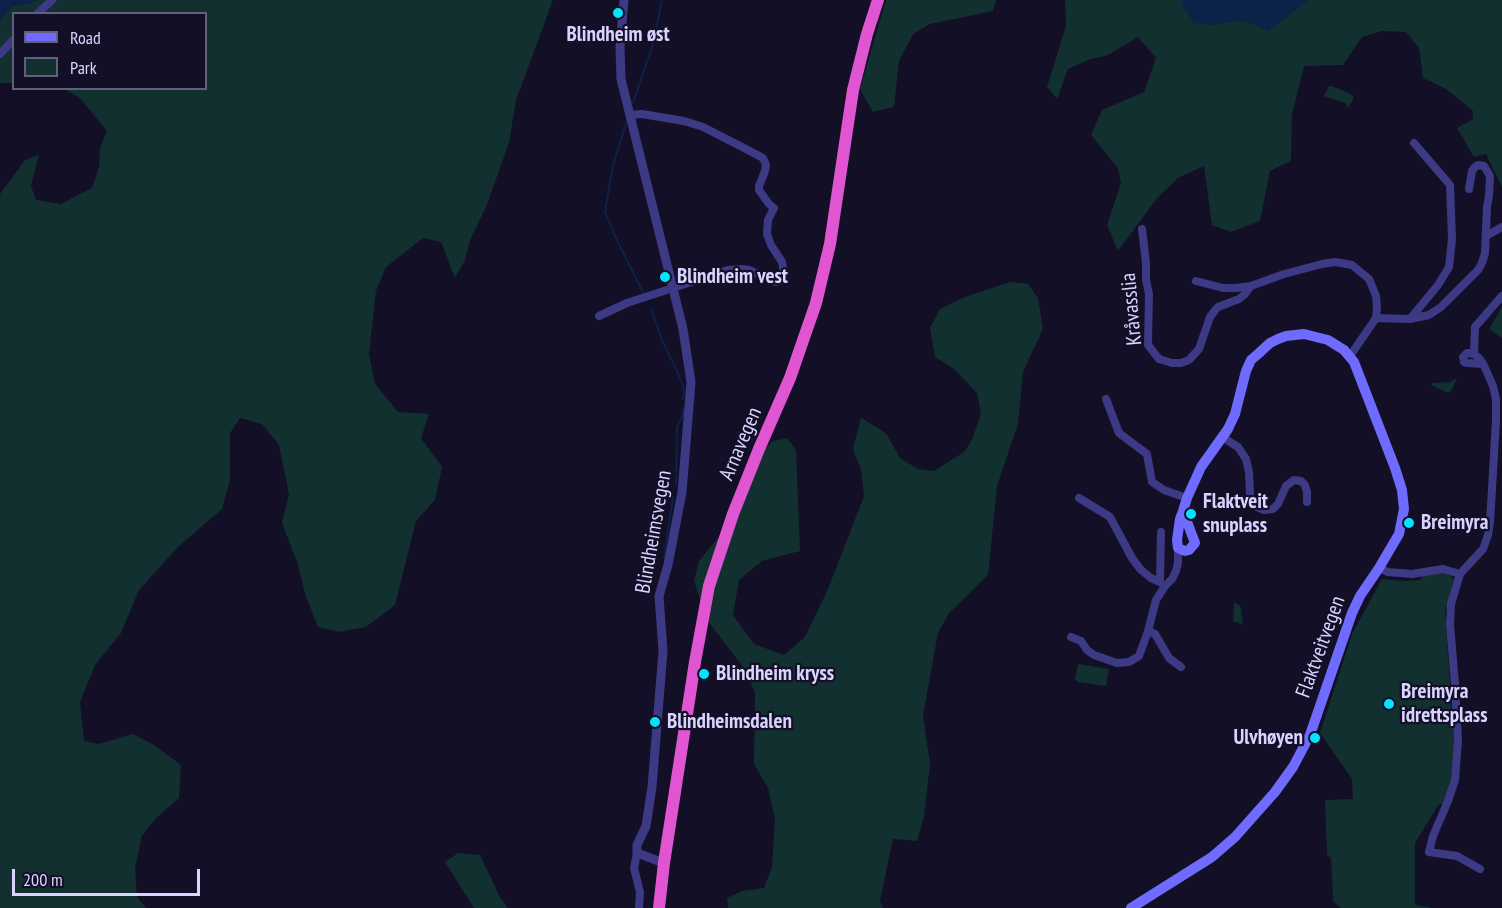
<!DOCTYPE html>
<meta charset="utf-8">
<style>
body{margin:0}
#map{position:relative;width:1502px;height:908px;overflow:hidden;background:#130f26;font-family:"PT Sans Narrow",sans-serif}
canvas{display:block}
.legend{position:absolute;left:12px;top:12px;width:195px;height:78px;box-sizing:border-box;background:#130f26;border:2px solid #625e7d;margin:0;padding:8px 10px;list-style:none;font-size:18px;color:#d9d4ff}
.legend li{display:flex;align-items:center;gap:12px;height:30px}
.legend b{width:30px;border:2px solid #625e7d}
.scale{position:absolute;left:12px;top:869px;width:188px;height:27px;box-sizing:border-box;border:3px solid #d9d4ff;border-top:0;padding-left:8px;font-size:18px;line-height:21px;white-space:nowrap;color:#d9d4ff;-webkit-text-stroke:4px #130f26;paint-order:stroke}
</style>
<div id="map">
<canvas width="1502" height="908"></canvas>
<ul class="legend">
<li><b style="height:8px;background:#6f6bff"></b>Road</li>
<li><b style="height:16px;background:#12302f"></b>Park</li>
</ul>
<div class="scale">200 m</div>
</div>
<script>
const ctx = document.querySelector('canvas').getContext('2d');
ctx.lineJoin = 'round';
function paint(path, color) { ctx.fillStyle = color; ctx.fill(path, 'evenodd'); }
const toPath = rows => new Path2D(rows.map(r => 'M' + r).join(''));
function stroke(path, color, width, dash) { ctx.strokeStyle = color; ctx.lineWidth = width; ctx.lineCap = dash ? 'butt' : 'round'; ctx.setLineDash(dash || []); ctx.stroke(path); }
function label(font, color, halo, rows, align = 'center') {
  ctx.font = font + ' "PT Sans Narrow",sans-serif'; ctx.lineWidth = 4.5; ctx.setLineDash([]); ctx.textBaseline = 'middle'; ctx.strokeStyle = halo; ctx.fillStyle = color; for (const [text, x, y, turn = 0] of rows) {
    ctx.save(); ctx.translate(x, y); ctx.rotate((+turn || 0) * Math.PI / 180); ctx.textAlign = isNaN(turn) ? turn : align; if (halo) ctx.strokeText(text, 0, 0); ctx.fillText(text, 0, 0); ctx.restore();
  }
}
paint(toPath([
 [36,0,553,0,516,100,509,143,486,207,470,240,465,260,455,278,441,242,423,238,386,267,376,291,369,354,375,384,398,412,429,414,421,438,442,467,435,500,416,521,395,605,366,627,339,632,318,627,306,597,298,565,282,523,289,494,279,445,262,424,240,418,230,433,230,480,222,509,179,546,139,590,121,633,95,665,80,702,84,741,99,744,133,734,154,745,181,765,179,798,154,820,142,836,135,868,137,897,146,908,0,908,0,194,25,160,39,155,31,186,36,200,61,204,92,188,99,167,100,148,107,131,80,98,64,89,206,88,206,14,14,14,13,83,0,83,0,20,12,6,33,2],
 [886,0,996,0,993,11,930,24,913,34,899,61,894,107,873,112,860,89],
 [1065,0,1182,0,1182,5,1214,25,1237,20,1252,23,1268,31,1308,0,1502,0,1502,187,1486,154,1474,157,1457,128,1473,119,1473,111,1446,89,1423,78,1419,48,1406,32,1381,31,1362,37,1343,65,1304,66,1292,114,1291,161,1270,171,1260,221,1231,232,1212,225,1204,166,1178,178,1158,197,1118,251,1107,225,1121,183,1118,168,1091,135,1102,110,1144,92,1156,58,1138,37,1108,55,1088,60,1068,69,1057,99,1047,87,1066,26],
 [1331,86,1347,92,1353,96,1353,100,1347,108,1346,108,1347,104,1324,96,1328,87],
 [1010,282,1028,284,1038,298,1043,329,1023,372,1018,424,997,486,988,575,949,613,938,633,923,715,930,764,924,817,917,841,893,839,880,901,883,908,728,908,727,898,742,891,764,888,772,867,775,819,768,788,754,764,755,693,746,671,707,620,694,581,699,561,722,533,760,457,771,442,787,438,796,450,800,551,762,561,739,580,733,615,754,644,784,655,805,637,828,589,864,496,861,470,853,449,861,418,886,433,900,458,918,469,934,471,964,452,972,440,981,414,977,393,954,369,935,357,930,328,940,309,965,297],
 [1502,307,1502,338,1489,329],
 [1456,378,1457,378,1452,390,1448,393,1431,385,1433,383,1450,382],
 [1436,573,1448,573,1455,581,1445,611,1454,742,1453,773,1444,805,1439,804,1415,843,1415,905,1433,908,1341,908,1333,901,1331,858,1327,855,1325,800,1353,799,1352,779,1320,733,1352,634,1382,579,1405,581,1421,580,1421,576],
 [1234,603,1239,605,1241,608,1243,625,1233,621],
 [1078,664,1109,669,1106,686,1078,682,1075,679],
 [458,853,480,855,500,897,508,908,474,908,445,862]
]), '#12302f');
paint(toPath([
 [0,0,36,0,33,2,12,6,0,20],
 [1182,0,1308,0,1268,31,1252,23,1237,20,1214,25,1194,23,1182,5]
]), '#0c2248');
stroke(toPath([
 [633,103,653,44,662,0],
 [627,120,613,165,605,212,615,236,643,292],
 [651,309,662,340,679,375,684,389,683,399],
 [676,484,677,427,683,415,683,409],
 [664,558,673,497]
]), '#0c2248', 2);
stroke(toPath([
 [37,14,52,0],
 [0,54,14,39],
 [1142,229,1146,263,1146,280,1149,294,1148,345,1159,359,1172,363,1181,363,1189,360,1199,349,1210,317,1216,309,1218,307,1239,299,1244,295,1251,286],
 [1486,236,1502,227],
 [1196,281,1223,288,1236,288,1251,286,1284,274,1322,264,1335,262,1352,265,1369,279,1376,296,1377,307,1376,318,1350,356],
 [599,316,627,303,728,270,742,269,749,270,776,282,782,280,784,273,782,262,771,245,767,234,768,220,774,208,769,204,759,190,759,186,765,171,766,165,763,158,746,149,703,127,684,121,642,114,630,115],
 [1376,318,1410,319,1429,315,1441,307,1478,270,1482,263,1485,253,1487,207,1489,196,1490,176,1484,166,1478,165,1475,167,1472,171,1469,189],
 [1410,319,1438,285,1449,267,1452,239,1450,185,1414,143],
 [1474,354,1475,327,1502,296],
 [1106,399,1119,433,1147,454,1152,482,1164,490,1187,498],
 [1222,437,1238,447,1246,459,1249,472,1250,494,1251,502,1255,506,1264,510,1273,509,1278,504,1286,486,1294,480,1301,481,1305,485,1307,492,1307,502],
 [1079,498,1110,517,1132,558,1141,570,1151,578,1160,582,1161,532],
 [1379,568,1388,572,1412,574,1443,569,1460,574,1451,604,1450,624,1455,684,1458,741,1455,780,1448,801,1433,836,1429,852,1457,856,1480,869],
 [1460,574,1483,549,1488,535,1490,522,1496,421,1496,399,1493,386,1486,370,1483,364,1479,358,1474,354,1469,353,1467,353,1463,357,1464,362,1467,363,1483,364],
 [1148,631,1155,634,1169,658,1181,667],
 [1071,637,1081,641,1087,650,1094,655,1117,663,1129,662,1139,656,1148,631,1156,600,1165,586,1172,579,1176,571,1178,563,1178,548],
 [637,853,634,868,640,892,639,908]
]), '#3d3a85', 8);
stroke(toPath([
 [624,0,620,47,621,79,683,329,691,382,682,492,668,565,659,596,663,651,652,787,646,826,637,845,637,853,664,863]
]), '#3d3a85', 9);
stroke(toPath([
 [1131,908,1212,857,1235,837,1275,792,1293,767,1310,735,1352,613,1360,596,1379,568,1399,534,1404,509,1402,490,1395,468,1354,362,1344,350,1328,340,1304,334,1286,336,1278,339,1270,343,1258,354,1251,360,1246,371,1235,414,1228,429,1201,467,1187,498,1183,511,1180,519,1177,540,1178,548,1185,551,1189,550,1195,543,1183,511]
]), '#6f6bff', 10);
stroke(toPath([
 [659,908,664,863,695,662,709,586,733,514,759,449,790,378,816,303,830,244,853,90,867,34,878,0]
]), '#e055d1', 12);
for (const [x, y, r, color] of [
 [618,13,6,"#00e5ff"],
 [665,277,6,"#00e5ff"],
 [1191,514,6,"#00e5ff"],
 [1409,523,6,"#00e5ff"],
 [704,674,6,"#00e5ff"],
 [1389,704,6,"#00e5ff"],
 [655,722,6,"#00e5ff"],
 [1315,738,6,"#00e5ff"]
]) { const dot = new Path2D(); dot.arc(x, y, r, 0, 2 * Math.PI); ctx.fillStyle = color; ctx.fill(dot); stroke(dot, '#130f26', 2); }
label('bold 21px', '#d9d4ff', '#130f26', [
 ["Blindheim øst",618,35,"center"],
 ["Blindheim vest",677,277],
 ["Flaktveit",1203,502],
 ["snuplass",1203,526],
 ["Breimyra",1421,523],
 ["Blindheim kryss",716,674],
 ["Breimyra",1401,692],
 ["idrettsplass",1401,716],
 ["Blindheimsdalen",667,722],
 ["Ulvhøyen",1303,738,"right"]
], 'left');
label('21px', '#d9d4ff', '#130f26', [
 ["Kråvasslia",1132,309,-95],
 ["Arnavegen",741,444,-67],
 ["Blindheimsvegen",654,532,-80],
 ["Flaktveitvegen",1321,647,-70]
]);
</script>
